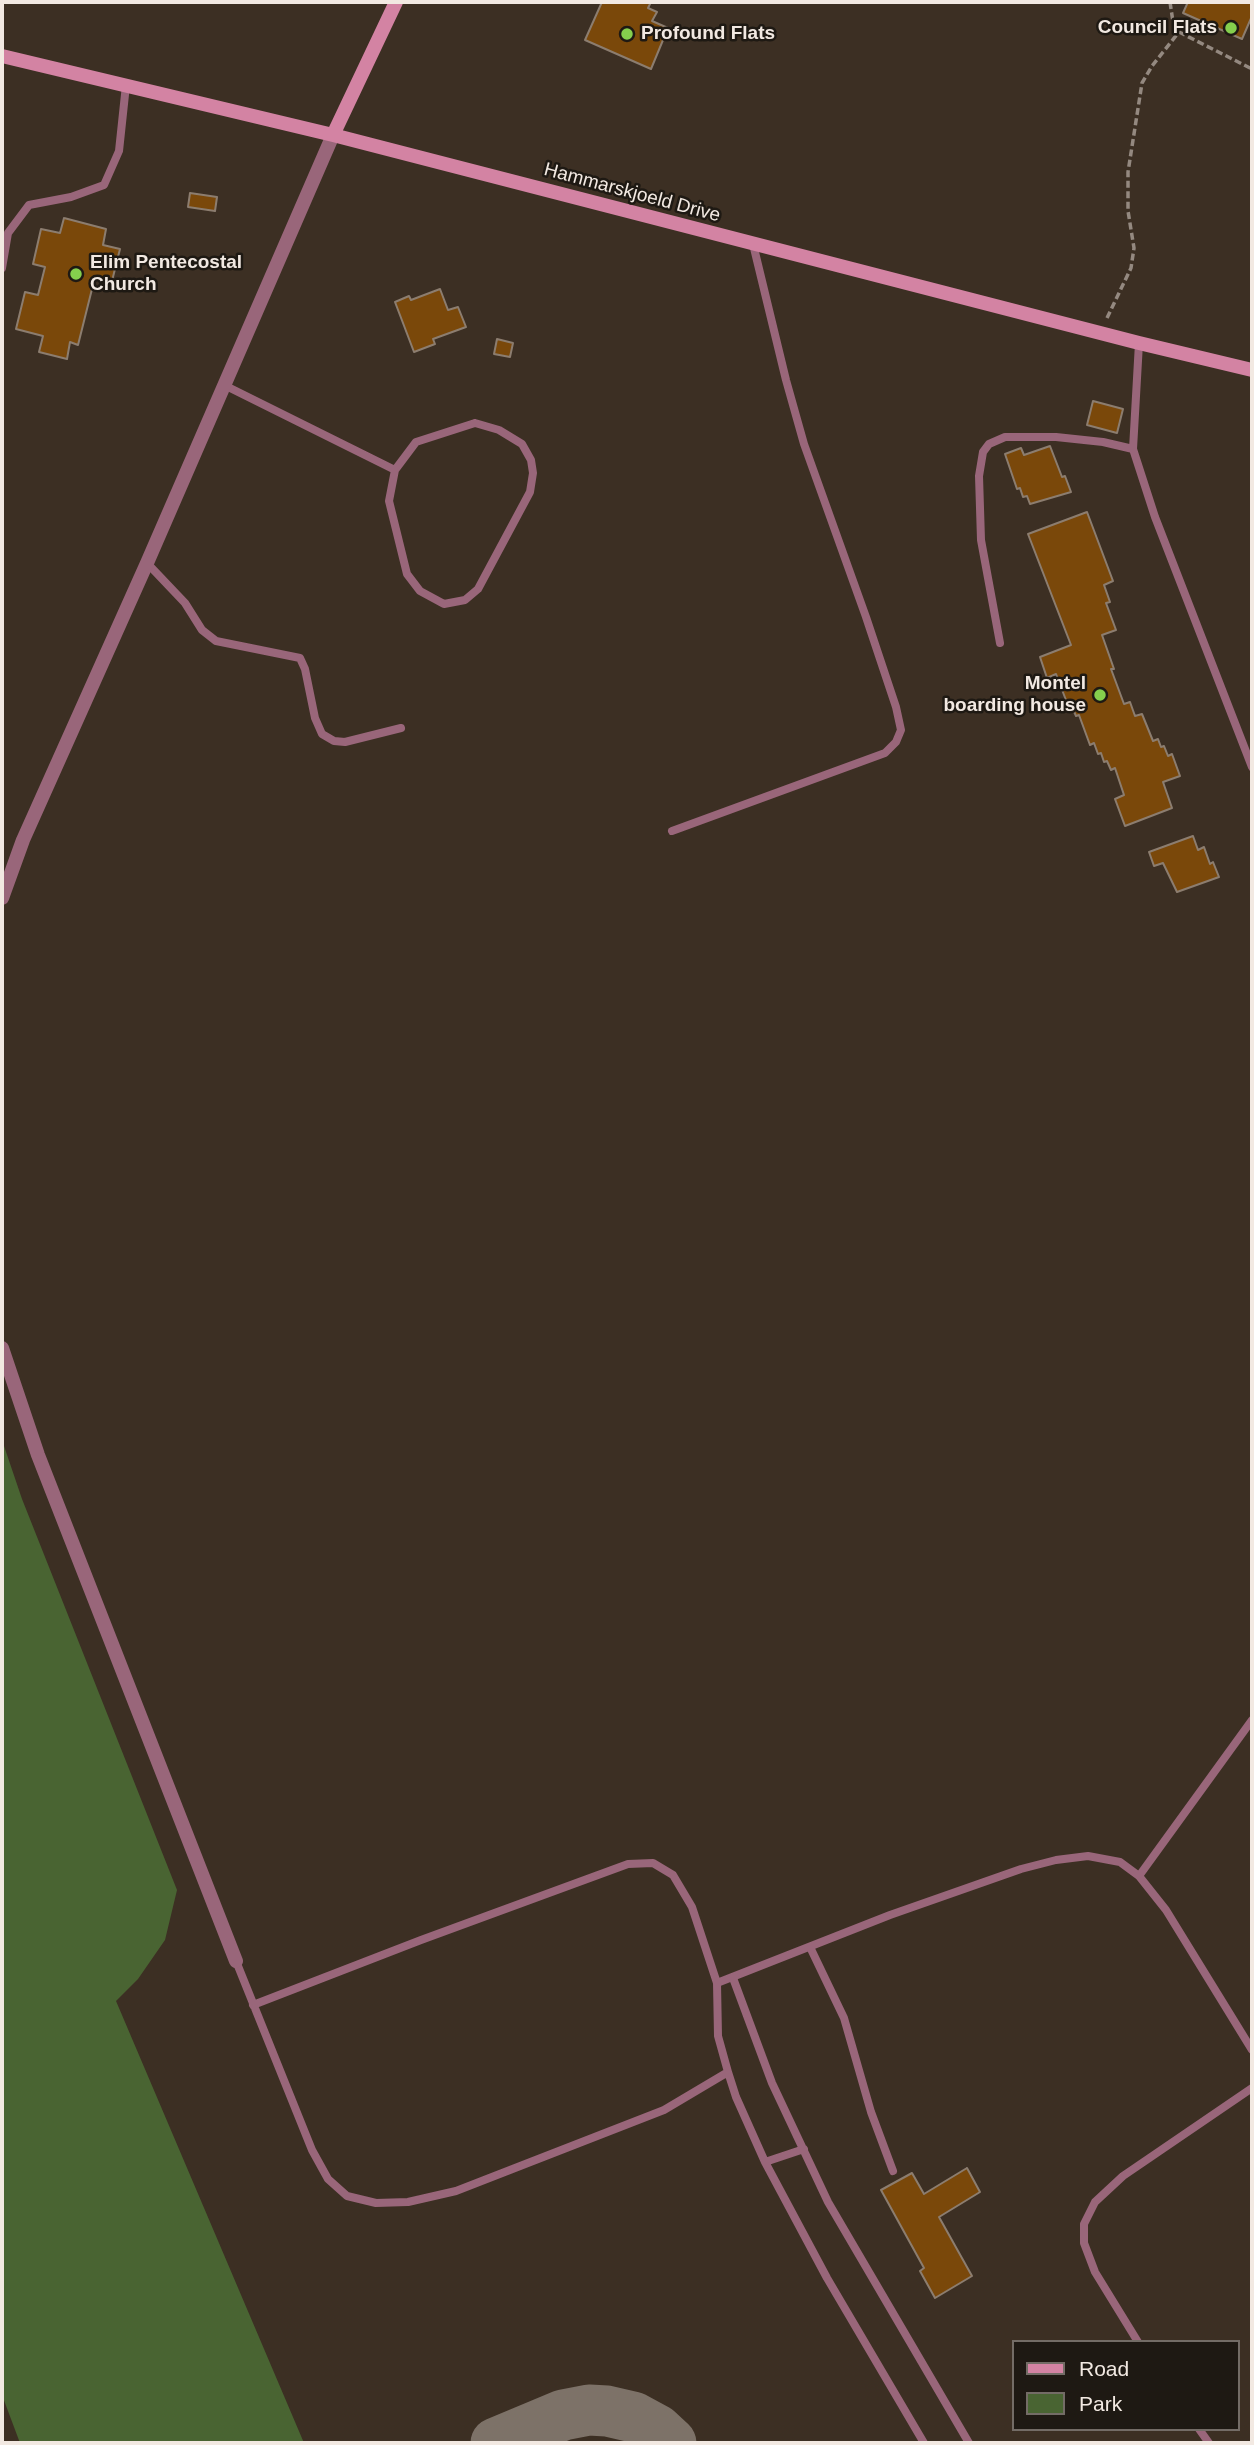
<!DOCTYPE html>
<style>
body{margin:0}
#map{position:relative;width:1254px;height:2445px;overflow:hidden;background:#3c2f23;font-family:Helvetica,sans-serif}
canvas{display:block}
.frame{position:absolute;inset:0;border:4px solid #f2e9e2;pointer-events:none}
.legend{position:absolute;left:1012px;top:2340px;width:228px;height:91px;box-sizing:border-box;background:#1e1913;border:2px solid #736c66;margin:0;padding:9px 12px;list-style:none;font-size:21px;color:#f2e9e2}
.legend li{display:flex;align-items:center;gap:14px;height:35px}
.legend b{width:35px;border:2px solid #736c66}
</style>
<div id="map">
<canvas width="1254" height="2445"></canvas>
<div class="frame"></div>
<ul class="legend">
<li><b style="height:9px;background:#d383a3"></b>Road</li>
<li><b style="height:19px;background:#496432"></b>Park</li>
</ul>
</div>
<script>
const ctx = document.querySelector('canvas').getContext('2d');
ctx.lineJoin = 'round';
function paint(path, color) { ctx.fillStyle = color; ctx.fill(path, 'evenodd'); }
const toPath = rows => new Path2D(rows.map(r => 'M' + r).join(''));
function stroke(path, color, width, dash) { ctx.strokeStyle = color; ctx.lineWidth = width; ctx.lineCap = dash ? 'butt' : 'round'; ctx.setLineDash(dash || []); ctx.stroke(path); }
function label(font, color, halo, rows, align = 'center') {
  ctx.font = font + ' Helvetica,sans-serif'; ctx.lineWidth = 5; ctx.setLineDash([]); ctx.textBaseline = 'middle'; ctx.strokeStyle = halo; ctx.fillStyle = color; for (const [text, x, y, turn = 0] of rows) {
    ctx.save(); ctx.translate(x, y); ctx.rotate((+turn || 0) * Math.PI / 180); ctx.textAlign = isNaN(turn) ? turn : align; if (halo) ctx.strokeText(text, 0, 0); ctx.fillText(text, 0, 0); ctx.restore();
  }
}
paint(toPath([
 [2,1440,22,1499,177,1890,165,1940,138,1979,116,2001,304,2443,20,2443,2,2395]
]), '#496432');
stroke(toPath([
 [496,2443,563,2415,589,2410,607,2411,633,2417,657,2430,671,2443]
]), '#7d7268', 51);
const building = toPath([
 [602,2,651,2,648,8,657,12,652,21,668,28,651,69,585,40,602,2],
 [1188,2,1252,2,1252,16,1242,39,1183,13,1188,2],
 [190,193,217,197,215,211,188,207,190,193],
 [64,218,106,229,103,245,120,249,112,281,95,277,78,345,70,342,67,359,39,352,43,336,16,329,25,292,38,295,45,267,33,264,41,229,60,233,64,218],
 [440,289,448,310,458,307,466,327,433,339,435,344,414,352,395,302,409,296,411,300,440,289],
 [497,339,513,343,510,357,494,354,497,339],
 [1093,401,1123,409,1117,433,1087,425,1093,401],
 [1050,446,1062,477,1065,476,1071,492,1030,504,1027,496,1023,497,1020,488,1017,489,1005,454,1021,448,1024,455,1050,446],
 [1087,512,1113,581,1104,585,1110,602,1106,603,1116,630,1102,635,1114,669,1111,669,1124,704,1130,702,1135,716,1142,714,1153,741,1158,739,1161,747,1164,746,1168,756,1172,754,1180,776,1163,782,1172,808,1125,826,1115,799,1124,795,1115,768,1111,770,1107,761,1104,762,1101,753,1098,754,1094,743,1090,745,1079,715,1076,716,1072,707,1069,708,1056,674,1047,678,1040,657,1071,645,1028,534,1087,512],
 [1193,836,1198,850,1204,847,1210,864,1213,862,1219,877,1177,892,1163,863,1154,866,1149,852,1193,836],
 [967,2168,980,2192,939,2217,972,2276,935,2298,920,2271,924,2268,881,2190,912,2173,924,2194,967,2168]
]);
paint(building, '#7a480a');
stroke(building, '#8c7d6f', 2);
stroke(toPath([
 [1170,2,1173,22,1179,32,1252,69],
 [1107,318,1131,268,1134,248,1128,211,1128,172,1142,83,1152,66,1179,32]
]), '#948980', 3.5, [7, 3.5]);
stroke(toPath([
 [2,268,8,233,29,205,71,197,104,185,119,151,126,85],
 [1139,343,1133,449,1155,517,1252,767],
 [224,385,395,470],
 [475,423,499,430,522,444,531,460,533,473,530,492,478,589,465,600,444,604,420,591,407,574,389,501,395,470,416,442,475,423],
 [147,563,185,603,202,630,216,641,300,658,305,669,315,718,322,734,334,741,345,742,401,728],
 [1000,643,981,540,979,476,983,452,989,444,1005,437,1056,437,1103,442,1133,449],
 [672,831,885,753,896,742,901,730,896,707,866,617,804,444,786,380,753,244],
 [1139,1876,1252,1720],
 [810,1947,844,2018,871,2112,893,2171],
 [236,1961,312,2150,328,2179,347,2196,376,2203,408,2202,456,2191,664,2110,728,2072,718,2036,717,1983],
 [733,1978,772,2083,828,2202,969,2443],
 [253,2005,421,1940,628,1864,653,1863,673,1875,692,1907,717,1983,890,1915,1021,1869,1056,1860,1088,1856,1120,1862,1139,1876,1166,1910,1252,2050],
 [728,2072,736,2097,765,2162,827,2278,924,2443],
 [765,2162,804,2149],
 [1138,2342,1095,2272,1084,2243,1084,2224,1095,2202,1123,2176,1252,2088],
 [1199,2429,1209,2443]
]), '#99667a', 8);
stroke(toPath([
 [2,898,23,840,147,563,333,135],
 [2,1348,38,1455,236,1961]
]), '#99667a', 14);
stroke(toPath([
 [2,56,333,135,1139,343,1252,370],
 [333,135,396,2]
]), '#d383a3', 14);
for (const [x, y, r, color] of [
 [1231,28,7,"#85cf4d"],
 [627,34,7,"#85cf4d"],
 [76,274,7,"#85cf4d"],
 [1100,695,7,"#85cf4d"]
]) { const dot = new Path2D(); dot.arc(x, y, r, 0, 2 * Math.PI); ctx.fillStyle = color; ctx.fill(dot); stroke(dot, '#1e1913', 2.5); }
label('bold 19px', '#f2e9e2', '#1e1913', [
 ["Council Flats",1217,28],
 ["Profound Flats",641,34,"left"],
 ["Elim Pentecostal",90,263,"left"],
 ["Church",90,285,"left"],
 ["Montel",1086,684],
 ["boarding house",1086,706]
], 'right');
label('19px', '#f2e9e2', '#1e1913', [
 ["Hammarskjoeld Drive",632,193,15]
]);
</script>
